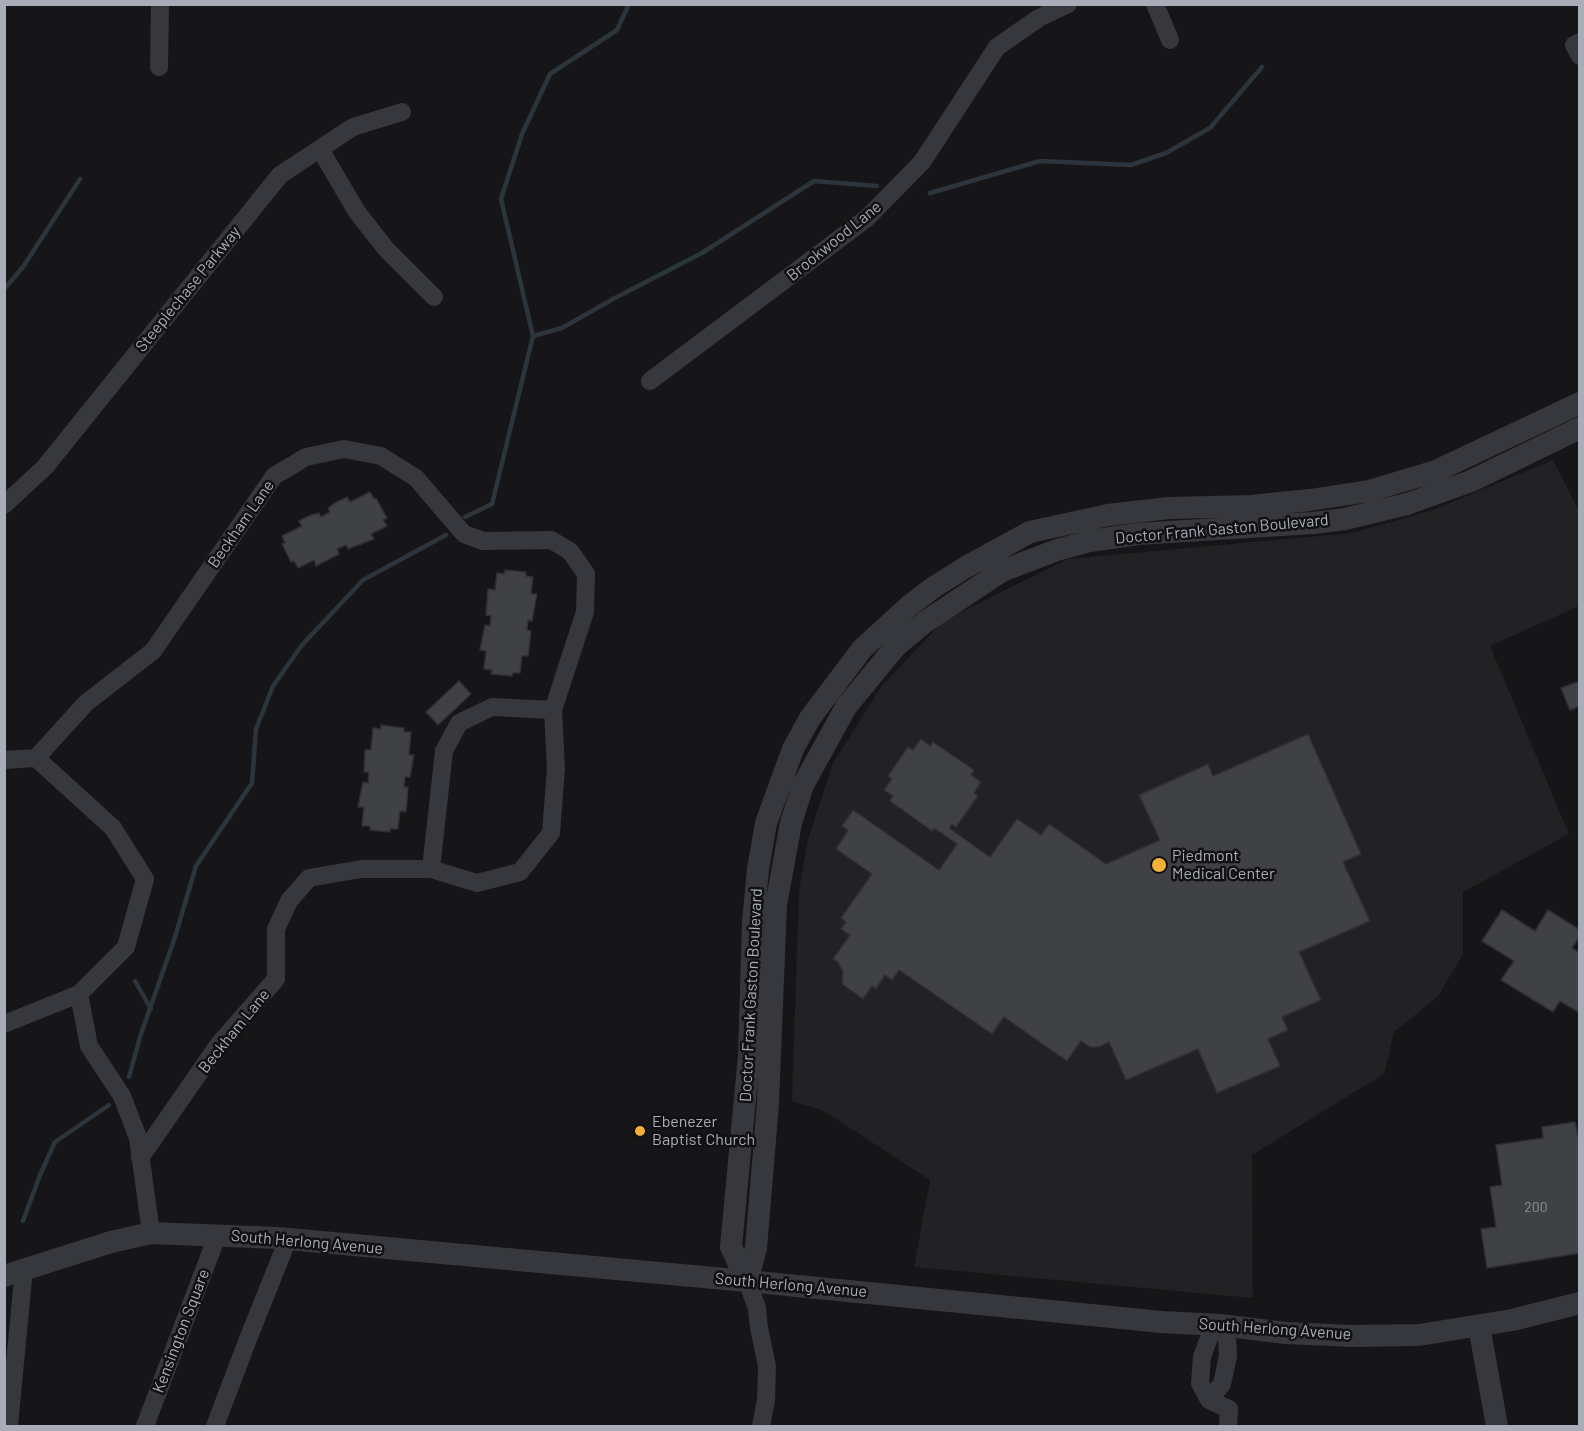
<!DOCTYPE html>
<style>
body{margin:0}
#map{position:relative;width:1584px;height:1431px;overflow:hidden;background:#161618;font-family:Barlow,sans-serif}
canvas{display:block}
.frame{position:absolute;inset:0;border:6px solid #a8adb8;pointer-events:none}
</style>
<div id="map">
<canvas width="1584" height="1431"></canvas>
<div class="frame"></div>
</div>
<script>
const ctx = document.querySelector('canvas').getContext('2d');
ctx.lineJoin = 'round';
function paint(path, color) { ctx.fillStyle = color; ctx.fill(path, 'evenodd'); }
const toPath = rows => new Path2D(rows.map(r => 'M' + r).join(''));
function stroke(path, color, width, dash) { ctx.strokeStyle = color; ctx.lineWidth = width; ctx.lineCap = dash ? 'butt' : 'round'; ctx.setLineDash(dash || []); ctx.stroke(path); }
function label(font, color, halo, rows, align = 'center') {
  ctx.font = font + ' Barlow,sans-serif'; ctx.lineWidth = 5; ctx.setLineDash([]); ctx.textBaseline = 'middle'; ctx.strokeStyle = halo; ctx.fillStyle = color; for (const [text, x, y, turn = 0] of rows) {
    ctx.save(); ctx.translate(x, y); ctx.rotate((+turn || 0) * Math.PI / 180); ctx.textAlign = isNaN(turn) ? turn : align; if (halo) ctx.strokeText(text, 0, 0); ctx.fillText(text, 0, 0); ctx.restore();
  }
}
paint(toPath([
 [1553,460,1579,511,1579,606,1490,646,1569,834,1463,892,1463,954,1438,996,1394,1032,1384,1074,1252,1155,1253,1298,914,1267,930,1180,824,1111,792,1101,799,891,808,839,833,763,881,687,943,621,1068,559,1352,533,1433,510]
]), '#222225');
stroke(toPath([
 [930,193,1040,161,1131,165,1166,153,1210,128,1262,67],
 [4,289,23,267,80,179],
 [533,336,501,199,522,134,550,74,617,30,629,4],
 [465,517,492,504,533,336,562,328,613,299,702,253,814,181,877,186],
 [135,981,151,1009],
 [129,1077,140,1037,175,937,196,866,252,783,256,729,273,686,302,645,363,580,446,535],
 [23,1221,40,1175,55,1142,109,1105]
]), '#2c353c', 4.5);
const building = toPath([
 [370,492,374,499,376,498,387,518,383,520,387,526,371,534,374,539,348,549,346,545,337,549,339,554,316,566,314,560,298,568,294,561,291,562,282,544,285,543,282,536,302,526,299,521,311,515,319,513,321,517,330,512,328,508,335,503,347,497,350,502,370,492],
 [505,570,526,572,526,576,533,577,531,594,537,594,532,621,528,620,527,630,531,631,528,656,522,656,520,673,513,673,512,676,491,674,492,670,484,669,486,651,480,650,485,625,490,626,491,616,486,615,488,589,495,590,497,573,504,574,505,570],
 [459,681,471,694,438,725,426,712,459,681],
 [1580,681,1580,706,1570,710,1561,688,1580,681],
 [381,725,404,728,404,732,411,732,409,755,414,755,410,777,405,777,404,787,408,787,406,812,400,811,398,829,390,829,390,832,370,830,370,826,362,826,364,807,358,807,363,782,368,783,369,772,364,772,365,750,371,750,373,728,381,729,381,725],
 [1308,734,1361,854,1343,862,1370,921,1299,952,1321,1000,1282,1017,1288,1030,1268,1039,1280,1066,1217,1093,1198,1049,1126,1080,1109,1042,1099,1047,1090,1047,1081,1041,1067,1061,1004,1017,992,1034,899,970,892,980,885,975,876,989,872,986,863,999,842,984,843,972,838,962,833,959,850,935,841,929,846,922,841,918,872,874,836,849,848,830,842,826,853,810,939,870,957,844,934,828,932,831,890,801,893,796,884,790,892,779,888,776,908,747,913,750,921,739,930,746,933,742,974,770,971,775,981,782,974,793,978,796,956,827,952,824,949,828,990,857,1017,819,1041,835,1049,824,1106,864,1160,840,1139,795,1208,764,1213,776,1308,734],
 [1502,910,1535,931,1548,910,1580,930,1580,936,1572,948,1580,953,1580,1013,1560,1001,1553,1012,1501,980,1514,961,1482,941,1502,910],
 [1575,1122,1578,1137,1580,1136,1580,1253,1487,1268,1481,1229,1496,1227,1490,1187,1502,1185,1496,1145,1543,1138,1542,1127,1575,1122]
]);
paint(building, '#404145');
stroke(building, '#303034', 1.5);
stroke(toPath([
 [1155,4,1170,40],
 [1580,42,1574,45,1580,56],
 [159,67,160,4],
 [320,149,357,212,386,249,434,297],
 [650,381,867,218,922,162,997,47,1039,18,1068,4],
 [4,505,45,467,280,175,353,127,402,112],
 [36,758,86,703,153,651,274,476,306,457,344,449,381,456,416,478,464,534,483,541,551,540,570,551,586,574,585,612,553,710,556,769,551,833,520,872,477,883,431,869,361,869,309,878,289,901,276,929,276,979,219,1044,140,1158],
 [4,760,36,758,113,828,145,879,126,947,79,994,4,1024],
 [431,869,444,751,459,723,492,707,553,710],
 [79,994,89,1046,122,1096,138,1138,151,1233],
 [747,1281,757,1308,759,1328,767,1366,766,1400,761,1426],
 [1209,1400,1222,1384,1228,1356,1227,1337,1220,1325,1211,1332,1202,1357,1200,1383,1209,1400,1229,1409,1228,1426],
 [9,1426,24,1268],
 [145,1426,217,1236],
 [215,1426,248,1339,288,1239]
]), '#37383d', 18);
stroke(toPath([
 [4,1276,111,1242,151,1233,278,1238,747,1281,1162,1322,1220,1325,1286,1333,1352,1336,1419,1335,1512,1320,1580,1303],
 [747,1281,731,1247,749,1056,753,922,758,869,766,823,793,749,810,718,862,649,909,606,934,587,966,567,1030,532,1108,515,1169,508,1251,506,1310,500,1369,491,1436,471,1580,403],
 [747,1281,756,1248,768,1103,776,905,791,823,803,785,846,707,896,646,925,622,1002,571,1057,550,1090,541,1138,534,1313,523,1345,519,1407,504,1471,481,1580,428],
 [1479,1326,1497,1426]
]), '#37383d', 22);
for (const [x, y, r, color] of [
 [1159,865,8,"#f2b134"],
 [640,1131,6,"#f2b134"]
]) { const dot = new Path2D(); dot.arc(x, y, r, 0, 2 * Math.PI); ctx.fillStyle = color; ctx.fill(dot); stroke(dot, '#111113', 2); }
label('14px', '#8e929b', null, [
 ["200",1536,1207]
]);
label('16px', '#a8adb8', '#111113', [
 ["Brookwood Lane",834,241,-39],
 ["Steeplechase Parkway",188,289,-51],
 ["Beckham Lane",241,524,-55],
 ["Doctor Frank Gaston Boulevard",1222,529,-5],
 ["Doctor Frank Gaston Boulevard",751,995,-87],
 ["Beckham Lane",234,1031,-51],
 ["South Herlong Avenue",307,1242,5],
 ["South Herlong Avenue",791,1285,5],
 ["South Herlong Avenue",1275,1329,4],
 ["Kensington Square",181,1331,-69]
]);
label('16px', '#a8adb8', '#111113', [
 ["Piedmont",1172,856],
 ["Medical Center",1172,874],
 ["Ebenezer",652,1122],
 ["Baptist Church",652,1140]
], 'left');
</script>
